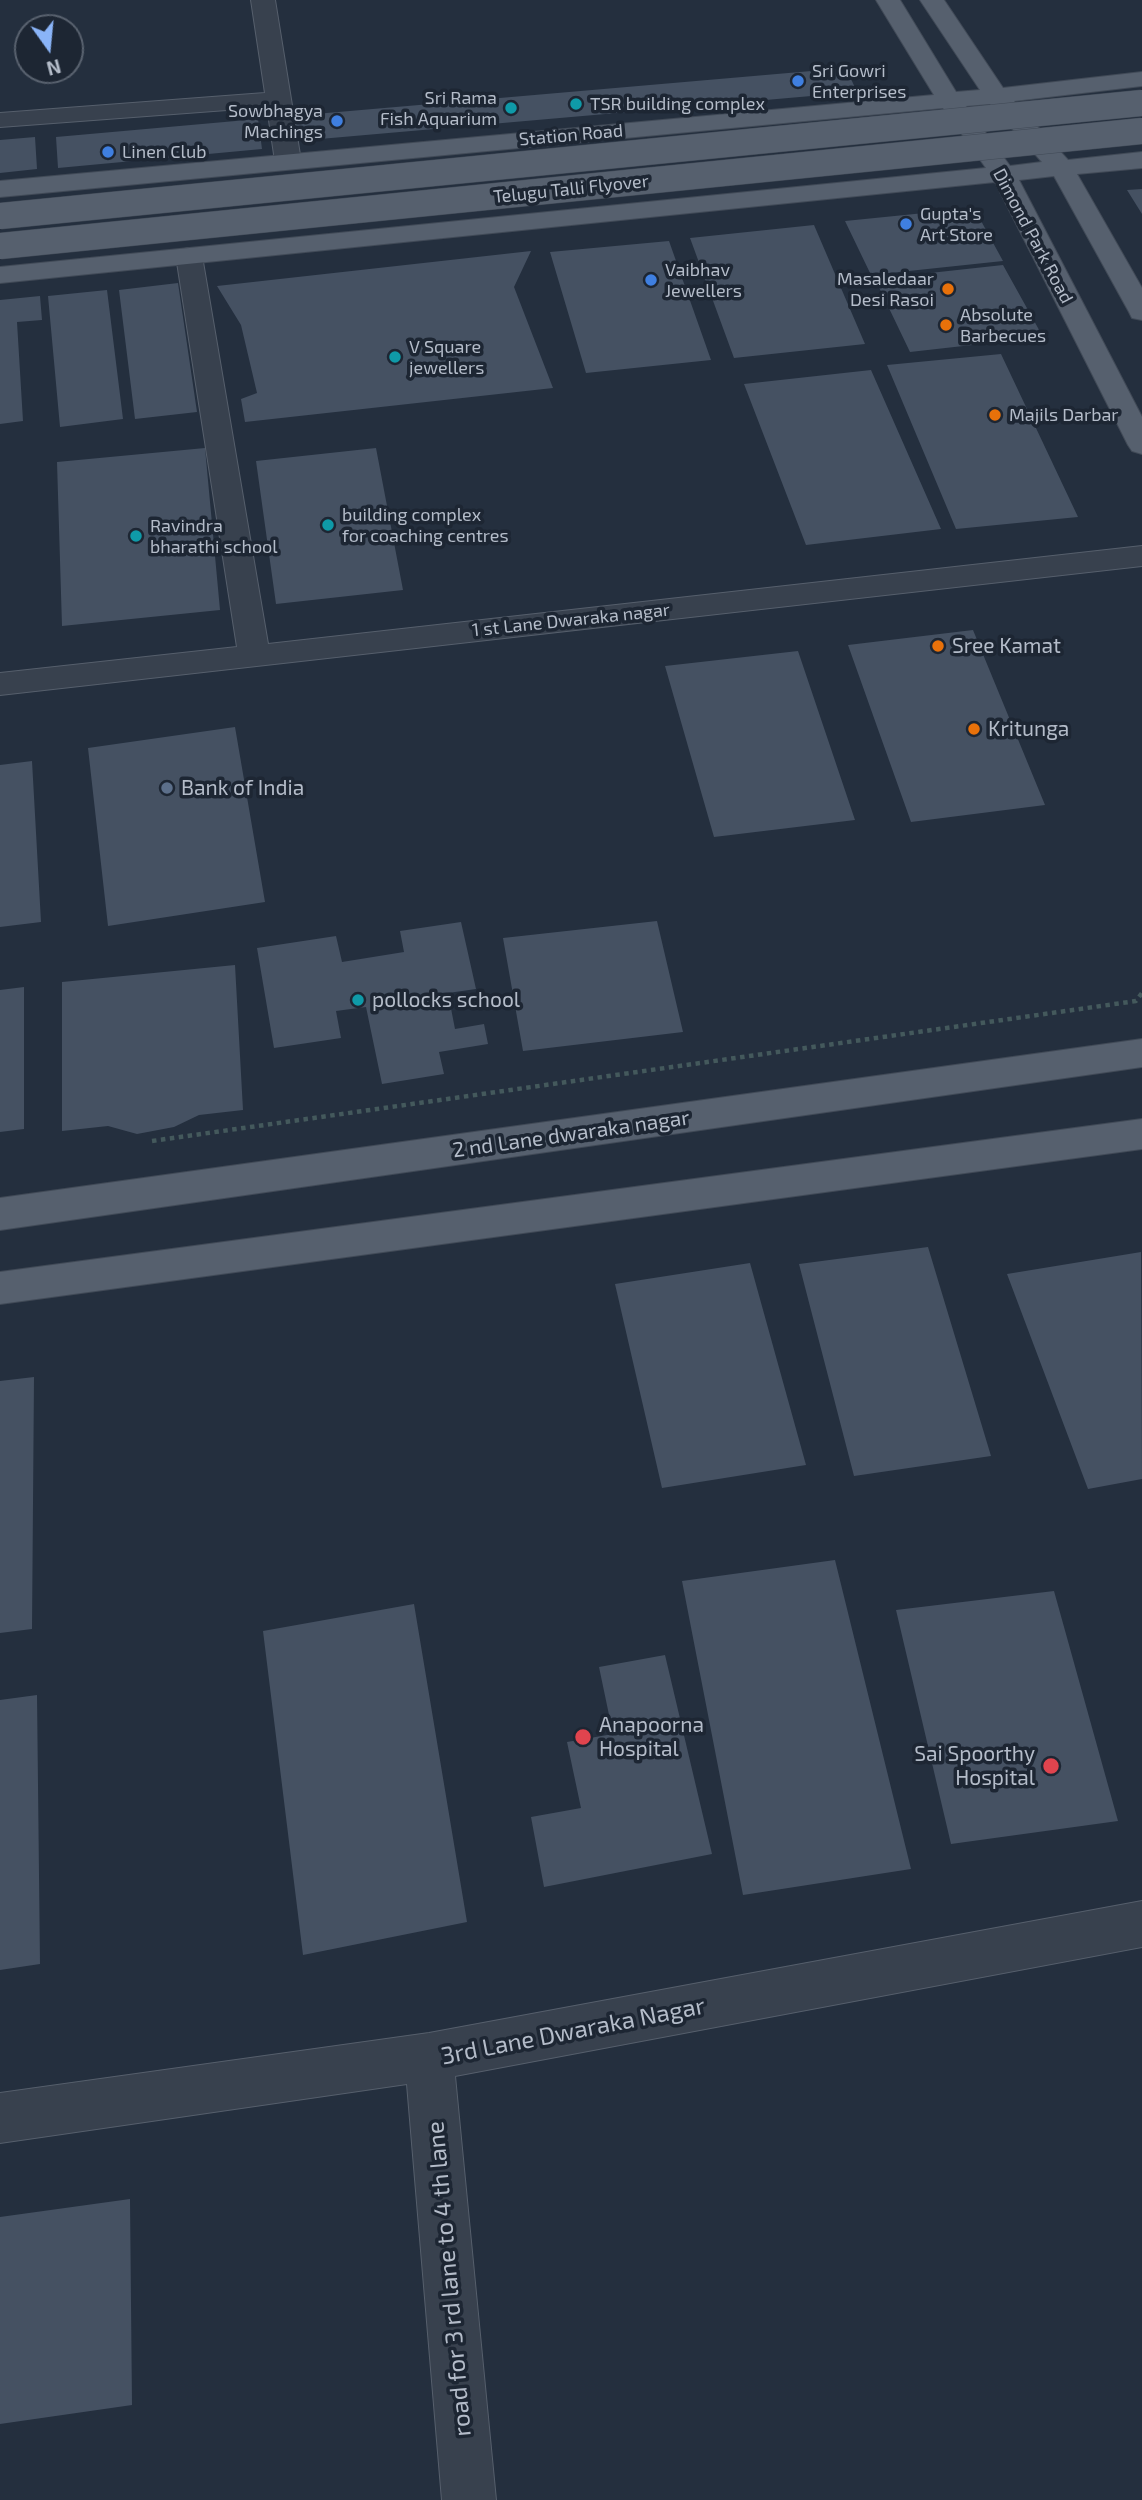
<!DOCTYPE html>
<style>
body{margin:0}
#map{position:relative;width:1142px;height:2500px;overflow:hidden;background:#242f3e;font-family:"Exo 2",sans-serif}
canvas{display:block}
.north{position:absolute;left:14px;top:14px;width:70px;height:70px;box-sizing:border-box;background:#1d2633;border:2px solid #59626f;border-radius:50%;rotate:165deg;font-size:19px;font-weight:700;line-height:28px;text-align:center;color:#b4bcc9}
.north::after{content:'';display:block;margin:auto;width:24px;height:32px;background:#8ab4f8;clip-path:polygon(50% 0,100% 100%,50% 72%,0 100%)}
</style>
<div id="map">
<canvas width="1142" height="2500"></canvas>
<div class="north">N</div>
</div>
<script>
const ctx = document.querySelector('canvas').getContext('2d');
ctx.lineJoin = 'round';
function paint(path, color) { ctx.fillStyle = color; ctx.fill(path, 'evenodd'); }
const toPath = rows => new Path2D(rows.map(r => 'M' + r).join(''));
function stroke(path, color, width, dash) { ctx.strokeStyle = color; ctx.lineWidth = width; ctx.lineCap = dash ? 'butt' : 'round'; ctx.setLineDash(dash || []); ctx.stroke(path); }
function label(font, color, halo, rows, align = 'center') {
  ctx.font = font + ' "Exo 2",sans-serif'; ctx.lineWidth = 7; ctx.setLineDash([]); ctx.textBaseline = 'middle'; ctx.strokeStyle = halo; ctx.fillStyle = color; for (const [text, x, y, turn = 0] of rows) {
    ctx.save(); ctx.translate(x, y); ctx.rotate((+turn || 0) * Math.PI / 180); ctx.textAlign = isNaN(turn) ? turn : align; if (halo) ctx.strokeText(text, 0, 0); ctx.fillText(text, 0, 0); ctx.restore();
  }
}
paint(toPath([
 [846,68,857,92,297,141,292,116],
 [258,119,262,149,58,168,56,137],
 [35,137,37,169,0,173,0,140],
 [1142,189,1142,214,1127,190],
 [974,208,1003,261,871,275,845,221],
 [814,225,865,344,734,358,690,238],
 [669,241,711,360,586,373,550,252],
 [531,251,514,287,553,388,245,422,241,399,257,393,241,325,217,286],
 [1003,265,1043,337,910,352,875,279],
 [178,283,197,412,135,419,119,290],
 [107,290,123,419,60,427,48,296],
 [40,296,42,320,17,322,23,421,0,424,0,300],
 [1001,354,1078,517,956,529,887,365],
 [871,370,941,529,806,545,744,384],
 [205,448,220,610,62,626,57,462],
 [376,448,403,590,276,604,256,461],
 [973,630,1045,805,911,822,848,645],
 [798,651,855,820,714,837,665,666],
 [235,727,265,902,108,926,88,748],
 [32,761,41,922,0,927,0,765],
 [657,921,683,1032,523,1051,503,938],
 [461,922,476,989,448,993,455,1029,484,1024,488,1044,439,1052,444,1074,382,1084,366,1007,336,1011,341,1038,274,1048,257,948,336,936,342,962,404,952,400,931],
 [235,965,243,1110,199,1115,174,1127,137,1134,108,1126,62,1131,62,982],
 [24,987,24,1129,0,1132,0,990],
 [928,1247,991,1456,854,1476,799,1264],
 [1141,1252,1142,1479,1088,1489,1007,1274],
 [750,1263,806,1465,662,1488,615,1284],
 [34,1377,32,1629,0,1633,0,1381],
 [835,1560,911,1869,743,1895,682,1581],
 [1054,1591,1118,1821,951,1844,896,1610],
 [414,1604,467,1922,303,1955,263,1631],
 [665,1655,712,1854,544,1887,531,1817,581,1808,567,1742,613,1734,599,1667],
 [37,1695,40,1964,0,1970,0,1700],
 [130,2199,132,2405,0,2424,0,2217]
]), '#455162');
const minor = toPath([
 [251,0,275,0,301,161,297,166,288,169,279,166,275,161,267,107,0,127,0,113,265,93,251,0],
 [189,248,198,250,202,256,268,644,1142,546,1142,566,0,695,0,673,237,647,176,256,180,250,189,248],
 [1142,1901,1142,1947,455,2076,496,2500,442,2500,407,2084,0,2143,0,2093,429,2033,1142,1901]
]);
const major = toPath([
 [876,0,900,0,956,92,980,90,920,0,944,0,1003,88,1142,72,1142,86,1014,101,1068,160,1142,152,1142,168,1077,174,1142,288,1142,320,1132,318,1129,312,1054,176,1019,180,1142,417,1142,454,1132,451,1128,445,995,182,0,283,0,267,986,168,943,108,0,197,0,181,934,95,876,0],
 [990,104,1042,162,1010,166,966,106,990,104],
 [1142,1039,1142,1067,0,1230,0,1198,1142,1039],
 [1142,1119,1142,1149,0,1304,0,1272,1142,1119]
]);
stroke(minor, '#565f6c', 2);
stroke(major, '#414a57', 2);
stroke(toPath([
 [152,1141,1136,1001,1142,993]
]), '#44595c', 4.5, [4.5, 4.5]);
paint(minor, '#38414e');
paint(major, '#56606e');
const majorBridge = toPath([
 [0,216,1142,103],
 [0,246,1142,131]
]);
stroke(majorBridge, '#414a57', 27, []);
stroke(majorBridge, '#56606e', 26);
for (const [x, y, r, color] of [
 [798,81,7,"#3f7fe0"],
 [576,104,7,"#0f9aa8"],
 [511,108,7,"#0f9aa8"],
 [337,121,7,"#3f7fe0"],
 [108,152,7,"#3f7fe0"],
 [906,224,7,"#3f7fe0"],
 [651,280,7,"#3f7fe0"],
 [948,289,7,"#e8710a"],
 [946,325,7,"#e8710a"],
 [395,357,7,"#0f9aa8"],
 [995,415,7,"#e8710a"],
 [328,525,7,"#0f9aa8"],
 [136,536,7,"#0f9aa8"],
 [938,646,7,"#e8710a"],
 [974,729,7,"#e8710a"],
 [167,788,7,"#5c6f8a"],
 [358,1000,7,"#0f9aa8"],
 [583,1737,9,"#e0444e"],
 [1051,1766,9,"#e0444e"]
]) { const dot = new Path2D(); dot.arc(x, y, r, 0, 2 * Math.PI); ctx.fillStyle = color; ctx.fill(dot); stroke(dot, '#1d2633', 2.5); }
label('18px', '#b4bcc9', '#1d2633', [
 ["Sri Gowri",812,71],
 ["Enterprises",812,92],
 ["Sri Rama",497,98,"right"],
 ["Fish Aquarium",497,119,"right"],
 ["TSR building complex",590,104],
 ["Sowbhagya",323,111,"right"],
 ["Machings",323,132,"right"],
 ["Linen Club",122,152],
 ["Gupta's",920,214],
 ["Art Store",920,235],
 ["Vaibhav",665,270],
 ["Jewellers",665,291],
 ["Masaledaar",934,279,"right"],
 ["Desi Rasoi",934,300,"right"],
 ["Absolute",960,315],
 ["Barbecues",960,336],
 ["V Square",409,347],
 ["jewellers",409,368],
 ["Majils Darbar",1009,415],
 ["building complex",342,515],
 ["for coaching centres",342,536],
 ["Ravindra",150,526],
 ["bharathi school",150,547]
], 'left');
label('18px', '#b4bcc9', '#1d2633', [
 ["Station Road",571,135,-5],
 ["Telugu Talli Flyover",571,189,-6],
 ["Dimond Park Road",1033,236,62],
 ["1 st Lane Dwaraka nagar",571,620,-6]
]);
label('21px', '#b4bcc9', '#1d2633', [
 ["Sree Kamat",952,646],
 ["Kritunga",988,729],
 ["Bank of India",181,788],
 ["pollocks school",372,1000],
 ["Anapoorna",599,1725],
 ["Hospital",599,1749],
 ["Sai Spoorthy",1035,1754,"right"],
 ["Hospital",1035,1778,"right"]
], 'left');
label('21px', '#b4bcc9', '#1d2633', [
 ["2 nd Lane dwaraka nagar",571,1134,-8]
]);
label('24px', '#b4bcc9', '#1d2633', [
 ["3rd Lane Dwaraka Nagar",573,2031,-11],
 ["road for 3 rd lane to 4 th lane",449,2279,-95]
]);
</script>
